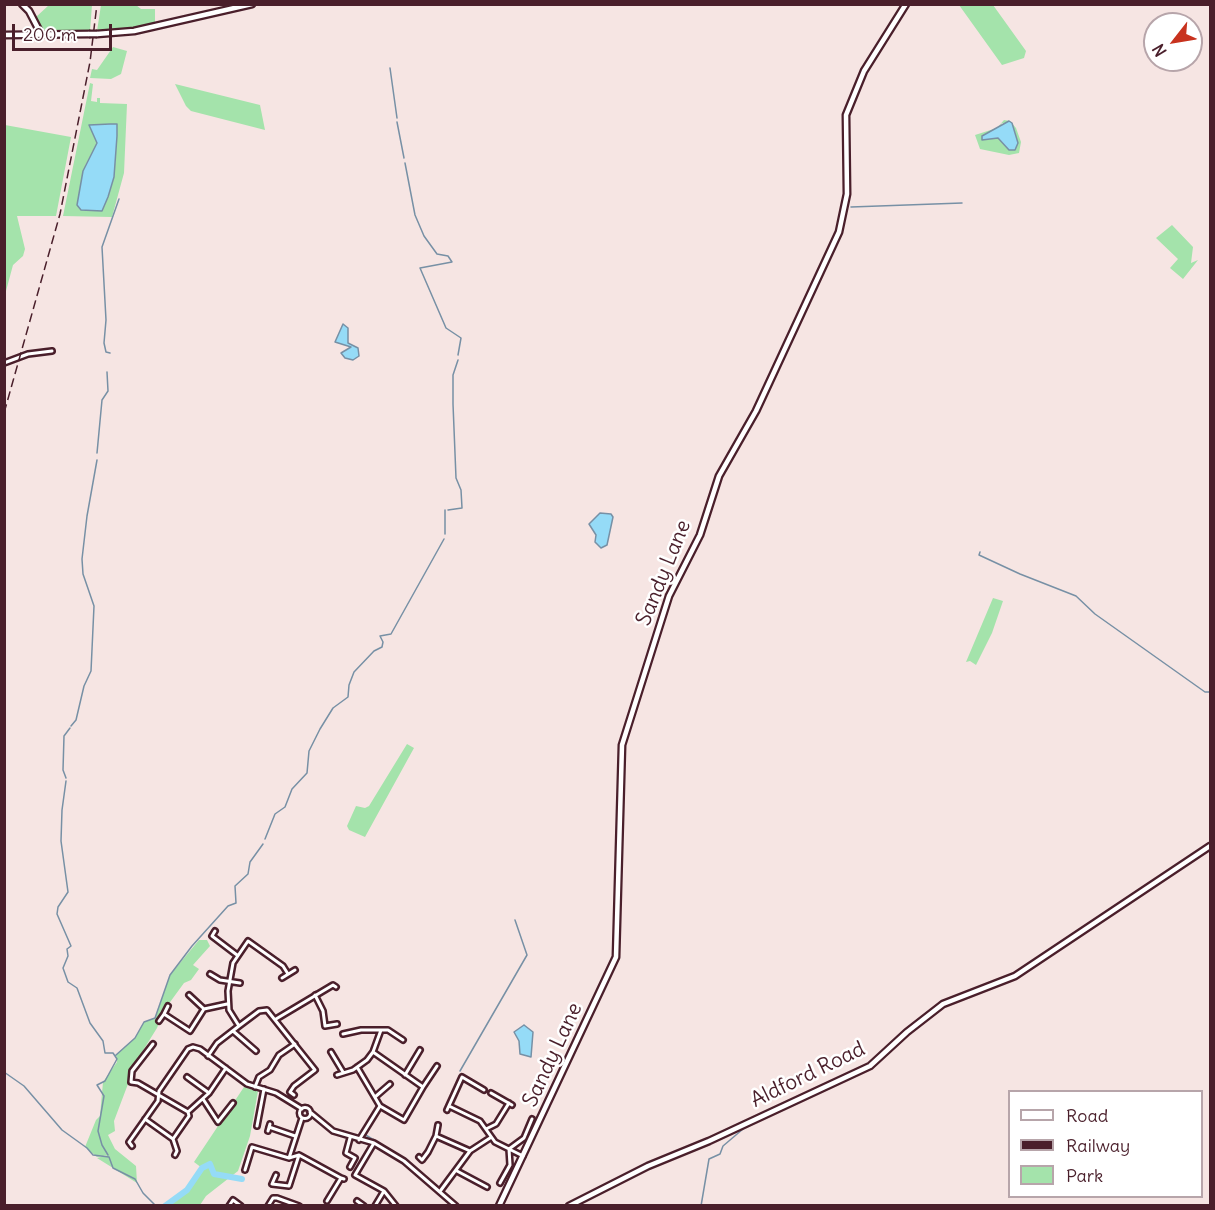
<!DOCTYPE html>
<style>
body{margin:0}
#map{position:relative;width:1215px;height:1210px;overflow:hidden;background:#f6e5e3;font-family:Delius,sans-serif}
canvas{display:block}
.frame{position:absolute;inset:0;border:6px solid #4a1f2b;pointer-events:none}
.legend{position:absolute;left:1008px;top:1090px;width:195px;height:108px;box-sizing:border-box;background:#fff;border:2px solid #b7a5aa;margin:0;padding:8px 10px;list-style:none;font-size:18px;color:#4a1f2b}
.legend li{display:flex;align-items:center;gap:12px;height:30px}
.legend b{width:30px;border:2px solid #b7a5aa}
.north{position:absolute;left:1143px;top:12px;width:60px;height:60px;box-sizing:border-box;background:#fff;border:2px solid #b7a5aa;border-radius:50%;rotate:239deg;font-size:16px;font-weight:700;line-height:24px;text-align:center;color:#4a1f2b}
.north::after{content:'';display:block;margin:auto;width:21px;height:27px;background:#c8321e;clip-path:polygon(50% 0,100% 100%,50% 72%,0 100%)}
.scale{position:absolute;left:12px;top:24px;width:100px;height:27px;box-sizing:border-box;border:3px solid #4a1f2b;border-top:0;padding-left:8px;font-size:18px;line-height:21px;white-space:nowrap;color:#4a1f2b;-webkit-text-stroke:4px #fff;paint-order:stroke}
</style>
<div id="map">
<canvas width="1215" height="1210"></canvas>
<div class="frame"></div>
<ul class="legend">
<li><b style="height:8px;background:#fff"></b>Road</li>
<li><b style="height:8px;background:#4a1f2b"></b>Railway</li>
<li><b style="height:16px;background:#a4e3ab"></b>Park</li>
</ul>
<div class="north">N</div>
<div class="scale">200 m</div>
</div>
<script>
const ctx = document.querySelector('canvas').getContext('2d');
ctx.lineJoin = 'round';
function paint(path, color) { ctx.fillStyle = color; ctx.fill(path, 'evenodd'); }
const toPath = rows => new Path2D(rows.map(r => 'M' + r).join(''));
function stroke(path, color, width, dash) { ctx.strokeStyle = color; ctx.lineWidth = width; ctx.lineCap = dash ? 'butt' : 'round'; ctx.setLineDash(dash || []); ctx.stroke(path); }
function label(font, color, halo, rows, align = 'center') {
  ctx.font = font + ' Delius,sans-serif'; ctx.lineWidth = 5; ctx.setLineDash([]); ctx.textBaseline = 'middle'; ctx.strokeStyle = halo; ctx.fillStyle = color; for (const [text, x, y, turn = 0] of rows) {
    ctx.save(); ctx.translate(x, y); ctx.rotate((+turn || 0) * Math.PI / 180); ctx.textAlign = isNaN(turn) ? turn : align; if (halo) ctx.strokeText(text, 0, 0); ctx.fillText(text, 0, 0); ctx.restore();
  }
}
paint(toPath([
 [49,5,92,5,90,31,44,32,36,17],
 [101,5,136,5,141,9,155,9,155,25,136,29,97,31],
 [959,5,993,5,1026,51,1024,58,1002,65],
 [113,47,127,51,121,74,111,79,90,78,92,69,97,70],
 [90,83,93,84,91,101,97,102,97,98,100,98,100,103,127,104,124,173,112,217,63,216],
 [110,124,116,152,114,177,108,197,85,166,97,143,90,125],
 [175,84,260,105,265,130,191,111,186,106],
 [1004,120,1010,121,1016,128,1021,142,1019,153,1009,155,980,149,975,135,997,128],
 [1002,123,1013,126,1016,135,1009,150,998,138,984,140,982,136,998,128],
 [5,125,71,137,56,216,17,216,25,249,23,256,13,265,6,291],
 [1172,225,1193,247,1191,263,1198,260,1183,279,1170,268,1178,259,1156,238],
 [993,598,1003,601,992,633,976,665,970,661,966,662],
 [407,744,414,748,365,837,349,830,347,826,356,806,365,808,369,806],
 [199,940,207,940,210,946,193,965,199,969,191,980,184,983,157,1020,159,1023,157,1028,129,1073,128,1084,114,1121,115,1131,108,1135,115,1149,136,1166,137,1183,97,1158,108,1155,97,1157,85,1147,96,1120,100,1116,103,1082,117,1062,116,1055,135,1038,144,1022,155,1018,170,975],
 [244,1087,258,1091,250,1136,238,1171,206,1196,200,1205,165,1206,193,1184,192,1180,202,1168,194,1162]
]), '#a4e3ab');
const water = toPath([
 [1009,121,1012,123,1018,143,1015,150,1009,150,998,138,982,140,982,136,1009,121],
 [110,124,117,124,117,136,114,177,108,197,102,211,81,210,77,205,83,171,97,143,89,125,110,124],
 [343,324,348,328,348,343,358,348,359,356,353,360,345,358,341,353,351,347,335,342,343,324],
 [600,513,611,514,613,517,607,545,601,548,595,542,596,535,589,524,600,513],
 [524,1025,533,1032,531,1057,520,1054,519,1041,514,1032,524,1025]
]);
paint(water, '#95dbf7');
stroke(water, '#7790a5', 1.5);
stroke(toPath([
 [390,68,397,118],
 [397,122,404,158],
 [405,163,415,215,424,236,437,254,448,256,452,262,420,268,446,328,461,338,458,355],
 [851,207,962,203],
 [110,353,106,352,104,343,106,320,102,247,119,199],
 [97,453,102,400,108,391,107,372],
 [445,510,445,534],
 [448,510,462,508,461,490,456,478,453,404,453,375,458,360],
 [980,552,979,555,1020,574,1076,596,1095,614,1205,692,1210,692],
 [71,726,76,720,84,686,91,671,94,606,83,574,82,559,87,516,97,460],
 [66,778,63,770,64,736,70,728],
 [66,781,62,810,61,841,68,892,58,907,57,914,71,946,67,949,68,956,63,968,68,982,77,988,90,1023,103,1041,105,1053,113,1053,117,1059,105,1081,97,1085,104,1096,98,1131,102,1145,108,1155],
 [265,839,275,814,285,807,292,789,307,773,309,751,320,729,333,708,348,697,349,685,354,672,374,651,382,647,383,642,380,636,391,634,444,539],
 [116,1055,135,1038,144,1022,155,1018,170,975,192,946,228,906,236,903,235,886,248,874,250,862,263,844],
 [460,1071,527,955,515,920],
 [4,1072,24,1086,62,1130,87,1148,93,1155,109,1157,113,1168,135,1179,143,1193,156,1206],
 [364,1134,402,1157,440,1188],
 [701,1206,709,1159,720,1154,723,1146,743,1129]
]), '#7790a5', 1.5);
stroke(toPath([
 [165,1206,187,1190,202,1168,210,1164,214,1174,242,1179]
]), '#95dbf7', 6);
const street = toPath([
 [4,363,28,354,52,351],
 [215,931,212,936,237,955],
 [210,974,220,980,240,983],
 [282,978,295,970],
 [189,995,204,1009],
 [315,995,323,1011,325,1026,337,1024],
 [164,1014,168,1006],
 [276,1019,333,985,336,987],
 [159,1021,164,1014,190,1031,204,1009,227,1004],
 [239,1026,229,1010,228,991,233,963,248,941,283,966,288,974],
 [381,1030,388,1030,403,1040],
 [233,1031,256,1051],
 [153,1044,132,1071,131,1082,138,1083,188,1112,209,1093,226,1068],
 [331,1052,343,1072],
 [208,1056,217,1043,239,1026,259,1011,267,1010,315,1070,294,1086,290,1092,294,1095],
 [357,1067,380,1106,404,1120,423,1087,373,1052],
 [337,1075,353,1070,367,1060,373,1052,381,1030,361,1030,343,1034],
 [405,1075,420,1050],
 [187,1077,209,1093],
 [255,1087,259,1077,270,1070,279,1055,295,1044],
 [423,1087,437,1066],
 [491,1093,512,1105],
 [375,1097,390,1084],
 [203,1099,218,1122,233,1103],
 [449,1106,480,1121,495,1142,523,1156],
 '299.5 1113a5.5 5.5 0 1 1 11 0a5.5 5.5 0 1 1-11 0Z',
 [447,1110,462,1077,484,1090],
 [310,1112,333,1131,374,1143,404,1161,456,1206],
 [145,1119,173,1139],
 [257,1126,264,1089],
 [269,1127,295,1136],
 [486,1129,496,1124,509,1103],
 [268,1131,270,1124],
 [436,1136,470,1151],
 [359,1140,380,1106],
 [374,1143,355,1175,384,1191,396,1206],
 [132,1146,129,1142,158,1101,159,1091,188,1049,193,1047,200,1049,247,1084,276,1093,302,1109],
 [175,1155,177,1151,173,1139,189,1116,188,1112],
 [419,1157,422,1160,428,1152,436,1136,438,1125],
 [289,1158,302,1118],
 [350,1167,355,1158,346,1153,350,1138],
 [245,1170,252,1147,289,1158,299,1155,341,1178],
 [457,1171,487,1187],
 [276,1175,272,1184,289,1186,299,1155],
 [500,1183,510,1165,509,1149,524,1138,532,1119],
 [441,1190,470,1151,490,1138],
 [327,1201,341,1178,344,1179],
 [357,1201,364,1206],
 [229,1206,233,1200,241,1206],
 [268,1206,273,1198,277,1198,299,1206],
 [375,1206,384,1191]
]);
const secondary = toPath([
 [22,4,29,11,41,34],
 [97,34,134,31,252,4],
 [4,35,89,34],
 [499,1206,616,957,622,745,669,596,700,535,719,476,756,411,839,232,847,194,846,115,864,71,906,4],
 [569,1206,648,1166,709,1141,870,1066,907,1032,943,1004,1015,976,1210,846]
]);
stroke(street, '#4a1f2b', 8);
stroke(secondary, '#4a1f2b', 9);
stroke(street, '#fff', 3);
stroke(secondary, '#fff', 4.5);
stroke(toPath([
 [4,413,60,214,90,62,97,4]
]), '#4a1f2b', 1.5, [9, 4.5]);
const secondaryBridge = toPath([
 [89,34,97,34]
]);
stroke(secondaryBridge, '#4a1f2b', 9, []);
stroke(secondaryBridge, '#fff', 4.5);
label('21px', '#4a1f2b', '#fff', [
 ["Sandy Lane",664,573,-68],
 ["Sandy Lane",553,1055,-65],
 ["Aldford Road",808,1075,-26]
]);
</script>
